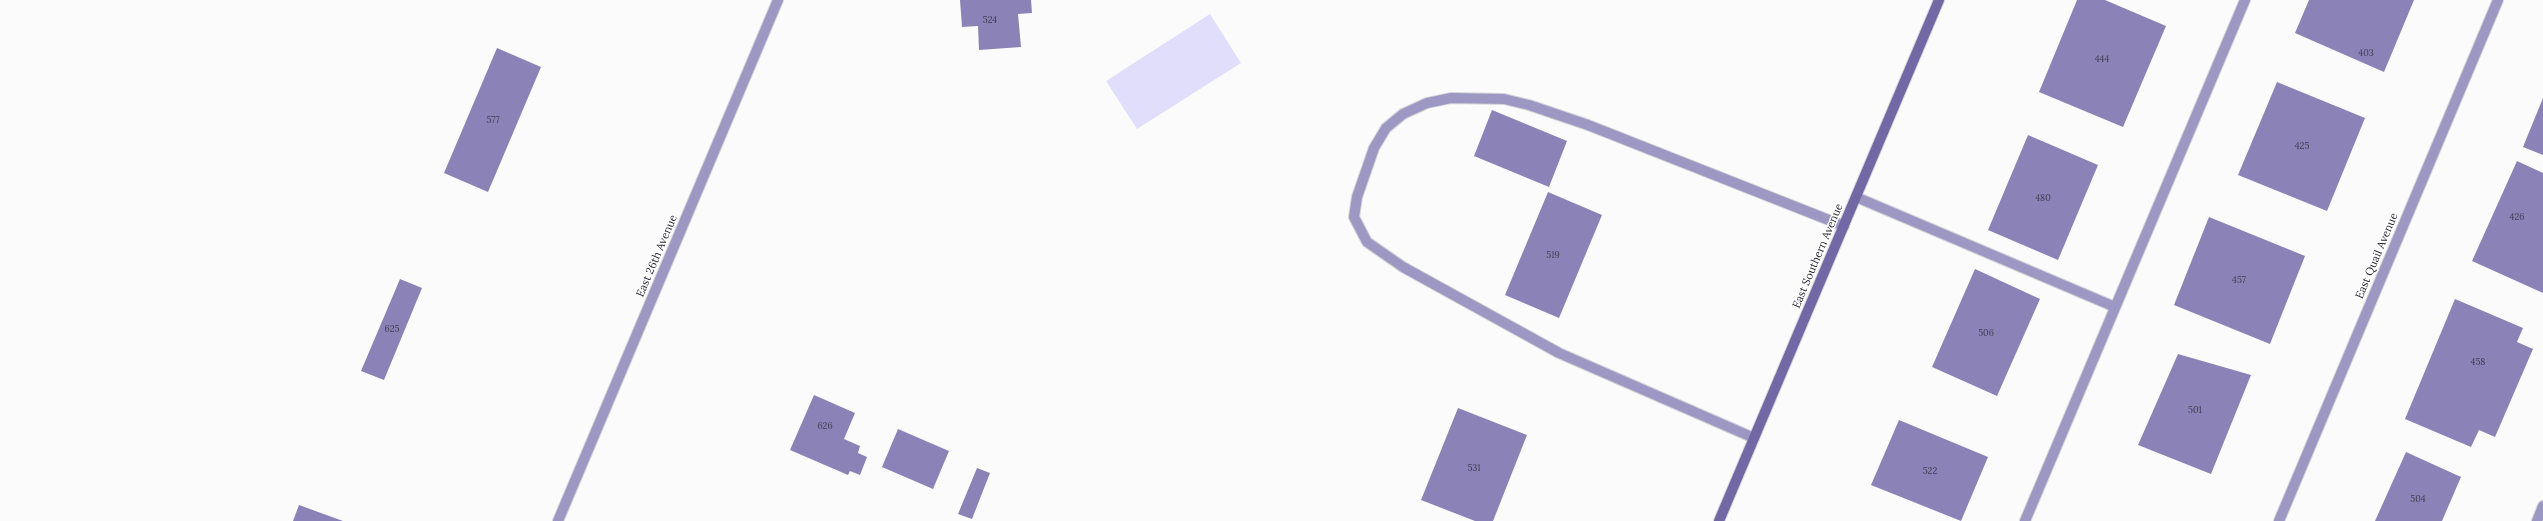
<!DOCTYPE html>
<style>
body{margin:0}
canvas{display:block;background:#fbfbfb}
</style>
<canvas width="2543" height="521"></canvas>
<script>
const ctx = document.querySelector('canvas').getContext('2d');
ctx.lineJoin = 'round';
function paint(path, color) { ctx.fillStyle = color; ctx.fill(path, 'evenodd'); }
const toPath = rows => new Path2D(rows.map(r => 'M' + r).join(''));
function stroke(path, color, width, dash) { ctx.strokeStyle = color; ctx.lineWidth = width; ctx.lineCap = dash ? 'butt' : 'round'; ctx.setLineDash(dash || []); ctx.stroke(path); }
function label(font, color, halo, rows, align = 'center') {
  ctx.font = font + ' Lora,serif'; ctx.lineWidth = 3; ctx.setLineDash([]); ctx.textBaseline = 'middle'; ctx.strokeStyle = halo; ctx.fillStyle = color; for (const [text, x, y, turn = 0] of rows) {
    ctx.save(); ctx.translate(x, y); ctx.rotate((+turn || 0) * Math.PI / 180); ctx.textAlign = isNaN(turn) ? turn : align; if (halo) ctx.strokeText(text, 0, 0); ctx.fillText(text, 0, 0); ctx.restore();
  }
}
paint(toPath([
 [1210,14,1241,63,1137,129,1106,81]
]), '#e1defc');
paint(toPath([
 [960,0,1031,0,1032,13,1018,14,1021,47,979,50,978,26,962,27],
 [2077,0,2105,0,2166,26,2123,127,2039,92],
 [2309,0,2414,0,2384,72,2295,33],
 [497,48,541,67,488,192,444,173],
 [2277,82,2365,118,2327,211,2238,175],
 [2543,98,2543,155,2523,147],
 [1492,110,1567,141,1549,187,1474,156],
 [2028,135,2098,165,2058,260,1988,230],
 [2517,161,2543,173,2543,293,2472,261],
 [1548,192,1602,215,1559,318,1505,295],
 [2209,217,2305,256,2270,344,2174,305],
 [1975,269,2040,299,1997,396,1932,367],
 [400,279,422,288,384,380,361,371],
 [2455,299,2523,328,2517,342,2533,349,2495,437,2479,430,2471,447,2405,419],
 [2178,354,2251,375,2211,474,2138,445],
 [814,395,855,413,844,439,860,446,858,453,867,457,860,475,850,471,848,475,790,450],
 [1458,408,1527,435,1493,521,1475,521,1421,500],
 [1899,420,1988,457,1961,521,1871,485],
 [898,429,949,451,933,489,882,467],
 [2406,452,2461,477,2442,521,2375,521],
 [977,468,990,473,972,519,958,514],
 [299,505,343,521,293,521]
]), '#8b83b7');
const service = toPath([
 [1856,197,2115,307],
 [1754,438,1559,353,1403,267,1367,242,1354,217,1357,197,1374,148,1386,128,1403,114,1427,103,1451,98,1504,99,1529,105,1588,125,1844,226],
 [2025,521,2245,0],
 [2537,521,2543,506]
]);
const minor = toPath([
 [558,521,778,0],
 [2279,521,2498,0]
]);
const secondary = toPath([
 [1719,521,1939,0]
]);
stroke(service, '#d5d5d7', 12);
stroke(minor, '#d5d5d7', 12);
stroke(secondary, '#d5d5d7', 12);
stroke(service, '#9d98c3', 10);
stroke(minor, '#9d98c3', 10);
stroke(secondary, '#7268a5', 10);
label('9px', '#403d52', null, [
 ["524",990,20],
 ["403",2366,53],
 ["444",2102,59],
 ["577",493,120],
 ["425",2302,146],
 ["480",2043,198],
 ["426",2517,217],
 ["519",1553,255],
 ["457",2239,280],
 ["625",392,329],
 ["506",1986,333],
 ["458",2478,362],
 ["501",2195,410],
 ["626",825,426],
 ["531",1474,468],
 ["522",1930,471],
 ["504",2418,499]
]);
label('11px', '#272631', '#fff', [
 ["East 26th Avenue",657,256,-67],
 ["East Southern Avenue",1818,256,-67],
 ["East Quail Avenue",2377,256,-67]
]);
</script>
